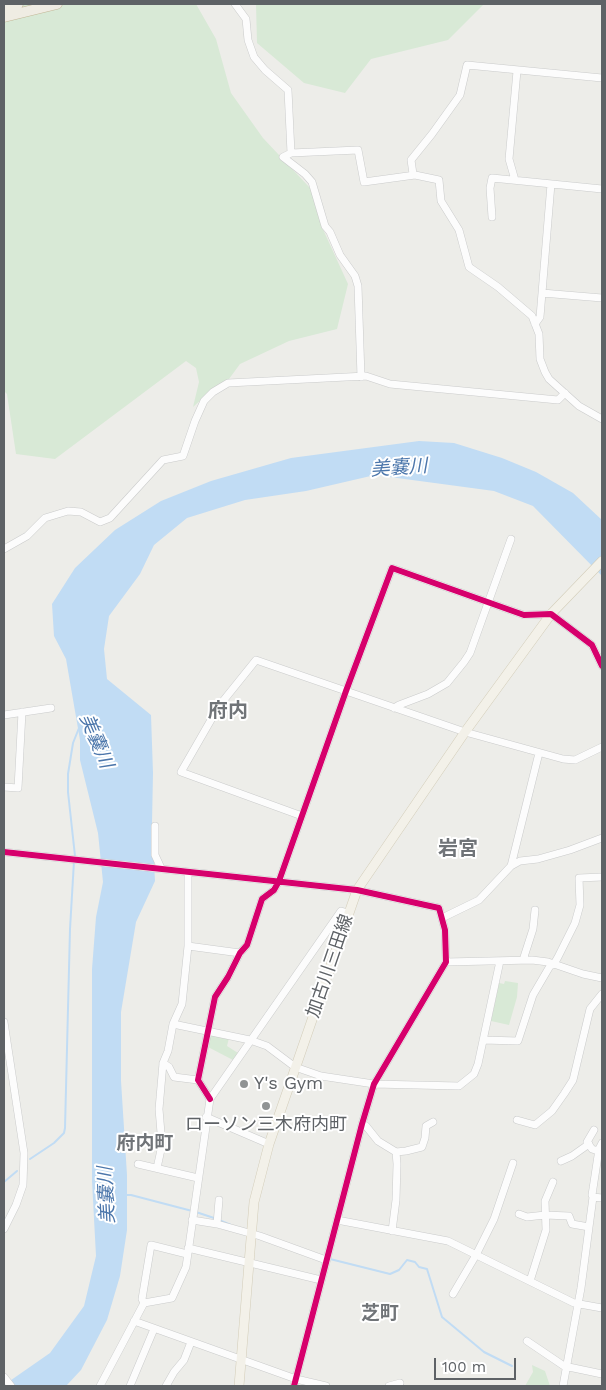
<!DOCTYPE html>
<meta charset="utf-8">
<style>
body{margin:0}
#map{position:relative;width:606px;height:1390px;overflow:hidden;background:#edede9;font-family:"Work Sans",sans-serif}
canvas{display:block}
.frame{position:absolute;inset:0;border:5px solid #5e6266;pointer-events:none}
.scale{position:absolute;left:434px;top:1358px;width:82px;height:22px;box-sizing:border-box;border:2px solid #5e6266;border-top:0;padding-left:6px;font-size:15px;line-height:18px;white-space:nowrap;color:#5e6266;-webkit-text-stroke:4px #fff;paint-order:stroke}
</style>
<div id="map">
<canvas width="606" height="1390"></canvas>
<div class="frame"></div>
<div class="scale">100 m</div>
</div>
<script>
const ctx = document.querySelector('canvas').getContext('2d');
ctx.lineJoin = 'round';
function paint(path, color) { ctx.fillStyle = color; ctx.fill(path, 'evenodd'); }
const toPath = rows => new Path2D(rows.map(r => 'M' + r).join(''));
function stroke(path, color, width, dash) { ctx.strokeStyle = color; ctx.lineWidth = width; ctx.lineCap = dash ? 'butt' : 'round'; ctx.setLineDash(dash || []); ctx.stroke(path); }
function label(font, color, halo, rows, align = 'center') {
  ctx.font = font + ' "Work Sans","Noto Sans JP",sans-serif'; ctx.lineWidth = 4; ctx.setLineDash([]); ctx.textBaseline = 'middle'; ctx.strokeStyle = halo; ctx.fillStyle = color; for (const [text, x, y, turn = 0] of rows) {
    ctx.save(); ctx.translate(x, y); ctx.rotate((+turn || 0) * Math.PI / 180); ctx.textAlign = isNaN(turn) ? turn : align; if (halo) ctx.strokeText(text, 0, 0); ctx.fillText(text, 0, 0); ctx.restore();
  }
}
paint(toPath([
 [4,4,196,4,216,39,231,93,263,138,311,189,321,225,348,284,337,329,289,341,240,364,229,379,214,388,193,407,199,382,196,368,186,361,55,459,16,454,7,394,4,391],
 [256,4,484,4,448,40,371,59,345,93,304,83,257,43],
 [505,981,518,983,517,997,509,1025,491,1021,499,983,504,984],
 [211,1034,229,1038,227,1046,238,1053,233,1060,208,1047],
 [532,1365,545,1371,550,1386,525,1386,533,1372]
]), '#d8e9d6');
paint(toPath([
 [419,441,454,443,502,458,536,472,573,493,602,520,602,576,533,506,494,491,375,475,306,491,245,500,187,518,154,545,140,574,109,616,104,649,107,679,151,715,153,773,152,823,155,881,136,922,121,1012,121,1081,127,1175,127,1230,120,1276,107,1320,81,1370,66,1386,4,1386,4,1385,50,1353,84,1306,96,1256,92,1181,92,969,96,917,103,882,98,833,80,760,80,740,66,659,54,636,52,604,75,568,115,530,161,501,211,481,291,458]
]), '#c1dcf4');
stroke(toPath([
 [75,856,68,792,68,774,73,743,79,728],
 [30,1159,54,1143,64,1133,65,1128,70,929,74,861],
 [4,1182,17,1171],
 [125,1195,131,1195,196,1212,214,1218],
 [219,1220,231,1225],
 [330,1259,390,1274,399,1270,407,1260,415,1262,419,1267,427,1269,442,1317,484,1352,512,1366]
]), '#c1dcf4', 2);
const minor = toPath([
 [235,4,246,19,248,40,254,57,265,70,288,90,291,153],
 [415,175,413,174,411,160,432,134,460,95,467,65,602,78],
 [515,180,509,159,517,71],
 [492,217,490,188,492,178,602,189],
 [542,293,602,298],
 [535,324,540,317,551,184],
 [361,377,358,286,355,276,340,255,330,232,325,226,312,182,305,174,283,157,291,153,358,150,364,182,415,175,439,180,441,201,459,230,469,267,498,287,532,316,539,334,540,359,545,372,549,379,579,406,602,419],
 [4,549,27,536,45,518,68,511,81,512,100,522,110,518,163,460,183,456,195,421,204,401,213,392,228,383,366,376,390,384,558,400,565,393],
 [394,708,399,705,428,694,447,683,464,662,470,653,511,539],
 [4,715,51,708],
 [4,787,18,788,22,712],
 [302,816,181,772,219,706,256,660,465,732,563,759,575,760,602,747],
 [155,826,155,855,161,868],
 [4,852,357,890,439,908,445,930,446,962,374,1084,362,1124,294,1386],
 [511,866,539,753],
 [442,918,479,900,511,866,520,861,538,859,570,850,602,838],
 [188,946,240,953],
 [523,960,533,929,535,910],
 [446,962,532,960,548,962,583,974,602,978],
 [4,1022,24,1153,23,1185,16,1205,4,1229],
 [173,1024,250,1040,267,1046,295,1067,321,1076,374,1084,459,1086,474,1074,478,1064,500,961],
 [483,1040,518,1041,533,995,550,966,554,964,558,957,575,923,580,905,579,878,602,877],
 [163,1063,169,1067,174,1077,198,1080],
 [210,1099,198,1080,215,997,228,977,240,953,247,945,262,899,274,890,279,881,346,691,392,568,524,615,551,614,592,645,602,666],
 [206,1117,269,1144],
 [517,1120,535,1125,552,1111,564,1094,573,1080,590,1009,602,994],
 [362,1124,366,1126,378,1141,396,1152,406,1151,422,1147,425,1138,426,1126,433,1122],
 [594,1130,587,1142,592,1149,598,1151],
 [602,1143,599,1149,592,1195,593,1197,602,1198],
 [561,1161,572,1156,589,1144],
 [138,1164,198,1178],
 [157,1168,162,1145,159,1109,163,1063,168,1051,173,1024,182,1004,188,946,188,872],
 [519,1214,527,1217,545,1215,569,1216,572,1224,589,1227],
 [192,1220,217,1224,260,1236,326,1260],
 [337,1220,448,1241,574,1303,602,1308],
 [217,1224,219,1200],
 [392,1231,396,1200,397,1164,396,1152],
 [188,1248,321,1280],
 [530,1281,546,1230,545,1201,553,1182],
 [453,1294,476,1255,494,1219,513,1163],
 [144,1303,142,1299,151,1245,187,1254],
 [134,1321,296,1379,326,1386],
 [527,1341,564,1366,602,1374],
 [4,1377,11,1386],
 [100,1386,144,1303,172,1298,186,1267,210,1099,341,911,348,913],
 [130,1386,154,1329],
 [166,1386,174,1372,184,1360,191,1342],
 [389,1386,400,1383],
 [563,1386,581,1288,593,1197]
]);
const major = toPath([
 [239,1386,254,1202,269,1144,357,890,465,732,551,614,602,561]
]);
const highway = toPath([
 [4,7,18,4],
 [4,17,57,4]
]);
stroke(minor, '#cacbcb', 8);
stroke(major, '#d3cdb9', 10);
stroke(highway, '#c3b898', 11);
stroke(minor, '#fcfcfc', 7);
stroke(major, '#f3f1e9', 9);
stroke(highway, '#efece3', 10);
stroke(toPath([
 [4,852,357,890,439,908,445,930,446,962,374,1084,362,1124,294,1386],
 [210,1099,198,1080,215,997,228,977,240,953,247,945,262,899,274,890,279,881,346,691,392,568,524,615,551,614,592,645,602,666]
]), '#d6006c', 6);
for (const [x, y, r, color] of [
 [244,1084,5,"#909394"],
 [266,1106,5,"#909394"]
]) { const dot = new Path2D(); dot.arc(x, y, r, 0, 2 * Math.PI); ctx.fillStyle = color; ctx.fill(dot); stroke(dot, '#fff', 2); }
label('18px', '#5e6266', '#fff', [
 ["加古川三田線",330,966,-71]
]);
label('18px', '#5e6266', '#fff', [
 ["Y's Gym",254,1084],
 ["ローソン三木府内町",266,1125,"center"]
], 'left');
label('italic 19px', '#4b76ab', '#fff', [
 ["美嚢川",399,468,-4],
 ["美嚢川",96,741,67],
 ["美嚢川",107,1195,-93]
]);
label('bold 19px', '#707478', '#fff', [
 ["府内町",145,1143],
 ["芝町",380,1313]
]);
label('bold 20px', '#707478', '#fff', [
 ["府内",228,711],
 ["岩宮",458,849]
]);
</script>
